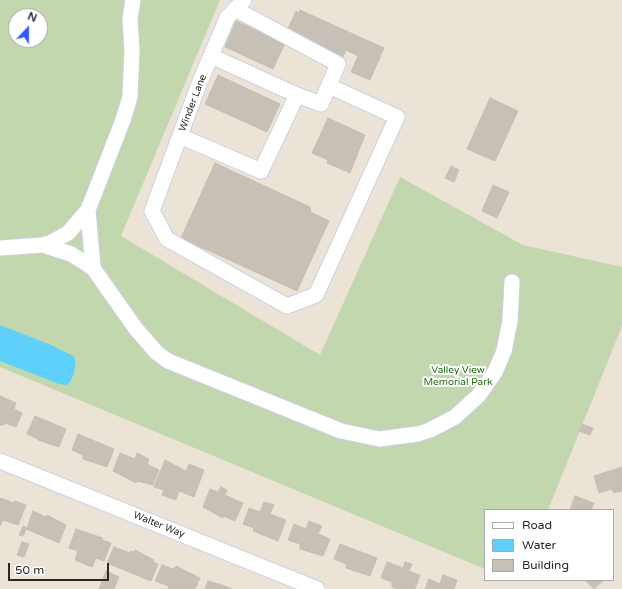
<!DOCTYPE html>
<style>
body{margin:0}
#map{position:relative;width:622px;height:589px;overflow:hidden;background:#ece3d7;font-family:"Varela Round",sans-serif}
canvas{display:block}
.legend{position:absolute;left:484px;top:509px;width:130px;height:72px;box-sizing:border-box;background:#fff;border:1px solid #a9a9a9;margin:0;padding:5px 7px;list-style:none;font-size:12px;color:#282828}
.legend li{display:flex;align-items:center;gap:8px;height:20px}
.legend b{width:20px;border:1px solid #a9a9a9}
.north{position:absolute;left:8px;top:8px;width:40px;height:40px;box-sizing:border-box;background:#fff;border:1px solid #a9a9a9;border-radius:50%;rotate:22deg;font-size:11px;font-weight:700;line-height:16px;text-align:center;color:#282828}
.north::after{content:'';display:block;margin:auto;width:14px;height:18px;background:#3157ff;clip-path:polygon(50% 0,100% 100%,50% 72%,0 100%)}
.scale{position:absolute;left:8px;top:563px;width:101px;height:18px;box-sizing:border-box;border:2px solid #282828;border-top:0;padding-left:5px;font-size:12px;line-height:14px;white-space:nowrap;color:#282828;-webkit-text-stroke:3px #fff;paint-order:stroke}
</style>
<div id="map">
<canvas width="622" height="589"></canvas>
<ul class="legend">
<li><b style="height:5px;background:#fff"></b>Road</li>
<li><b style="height:11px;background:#5fd0f9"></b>Water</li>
<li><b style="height:11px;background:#c7c0b7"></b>Building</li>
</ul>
<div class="north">N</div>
<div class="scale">50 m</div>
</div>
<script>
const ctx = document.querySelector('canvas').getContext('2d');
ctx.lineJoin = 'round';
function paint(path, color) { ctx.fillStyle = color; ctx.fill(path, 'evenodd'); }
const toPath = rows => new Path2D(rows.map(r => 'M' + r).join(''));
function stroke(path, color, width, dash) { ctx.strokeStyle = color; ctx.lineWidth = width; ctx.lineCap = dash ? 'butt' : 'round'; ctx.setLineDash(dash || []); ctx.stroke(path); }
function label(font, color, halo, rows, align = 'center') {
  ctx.font = font + ' "Varela Round",sans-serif'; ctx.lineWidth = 4; ctx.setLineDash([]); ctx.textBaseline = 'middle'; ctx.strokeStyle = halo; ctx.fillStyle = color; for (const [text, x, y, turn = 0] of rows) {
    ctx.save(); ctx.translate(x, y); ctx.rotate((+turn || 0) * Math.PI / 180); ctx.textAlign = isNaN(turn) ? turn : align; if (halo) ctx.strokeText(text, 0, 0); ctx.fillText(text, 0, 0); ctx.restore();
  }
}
paint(toPath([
 [0,0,220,0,121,236,320,355,400,177,523,245,622,267,622,326,548,510,485,510,485,569,0,367],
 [16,16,40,16,40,40,16,40]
]), '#c2d7ad');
paint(toPath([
 [0,325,51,345,73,356,75,359,75,366,74,374,70,382,66,385,59,384,0,361]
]), '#5fd0f9');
const building = toPath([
 [300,10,384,48,370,80,351,72,358,56,346,50,342,59,287,31,296,11,299,13,300,10],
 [236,21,285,43,273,69,225,47,236,21],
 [218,75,280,104,267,132,205,104,218,75],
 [490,98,518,111,495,161,467,149,490,98],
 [328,118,365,135,350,173,327,163,328,160,312,153,328,118],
 [215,163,310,207,311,212,329,221,297,291,181,238,215,163],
 [451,166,459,170,454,182,445,178,451,166],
 [493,185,509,192,497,218,482,211,493,185],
 [0,396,16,403,14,409,22,413,16,427,5,423,4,425,0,425,0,396],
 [35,416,66,429,59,447,38,440,38,439,27,434,35,416],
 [582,424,593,428,590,435,579,431,582,424],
 [78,434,114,449,107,467,83,459,83,455,72,450,78,434],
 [120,453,135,459,137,453,149,459,147,464,159,470,153,485,137,481,136,483,113,471,120,453],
 [165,460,186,471,189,464,204,470,194,497,179,491,176,500,162,495,164,490,154,487,165,460],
 [622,467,622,491,614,493,611,489,599,493,594,476,622,467],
 [221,487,227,490,225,495,243,503,235,521,223,516,223,518,203,507,210,489,218,492,221,487],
 [575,496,594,503,591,510,570,510,575,496],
 [0,498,14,503,15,501,26,505,18,525,3,520,0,526,0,498],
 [264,502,274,505,270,514,286,520,278,541,253,531,254,528,243,524,249,508,260,512,264,502],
 [33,511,46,517,47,515,66,525,59,543,26,529,23,536,19,535,23,526,27,528,33,511],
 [309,521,322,526,318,534,330,539,323,556,300,549,300,544,288,540,294,524,306,529,309,521],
 [76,529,103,538,102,540,111,543,104,561,96,558,92,567,75,560,78,551,69,548,76,529],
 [22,542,29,544,24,557,17,555,22,542],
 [340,544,377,558,370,576,346,568,346,564,334,559,340,544],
 [114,547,130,553,131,551,134,552,135,550,154,560,153,562,158,564,151,581,107,563,114,547],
 [387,562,403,568,405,562,412,564,409,571,420,575,415,589,398,589,392,587,392,582,381,578,387,562],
 [162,565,173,569,176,566,200,578,195,589,168,589,169,586,155,581,162,565],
 [106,571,119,577,114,589,99,589,106,571],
 [443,575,457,580,454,589,425,589,429,579,440,584,443,575],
 [585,580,604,580,594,589,585,580],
 [208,581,222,585,232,589,205,589,208,581]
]);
paint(building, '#c7c0b7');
stroke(building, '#c7bfb1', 1);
const minor = toPath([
 [244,0,227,18,199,84,152,211,167,239,287,306,316,295,397,117,329,86],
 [235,9,338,64,321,104,297,95],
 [180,136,261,171,297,95,211,56],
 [88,210,93,268],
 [43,245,71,254,93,268,136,329,157,353,168,361,341,431,379,439,418,434,430,430,455,417,479,395,495,372,504,351,510,321,512,282],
 [0,248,43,245,50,243,68,233,88,210,123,120,130,97,132,50,130,19,133,0],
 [0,461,317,589]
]);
stroke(minor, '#cdd1e3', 17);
stroke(minor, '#fff', 15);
label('10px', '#282828', '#fff', [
 ["Winder Lane",193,103,-69],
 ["Walter Way",159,525,22]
]);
label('10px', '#246a13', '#fff', [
 ["Valley View",458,370],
 ["Memorial Park",458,382]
]);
</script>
